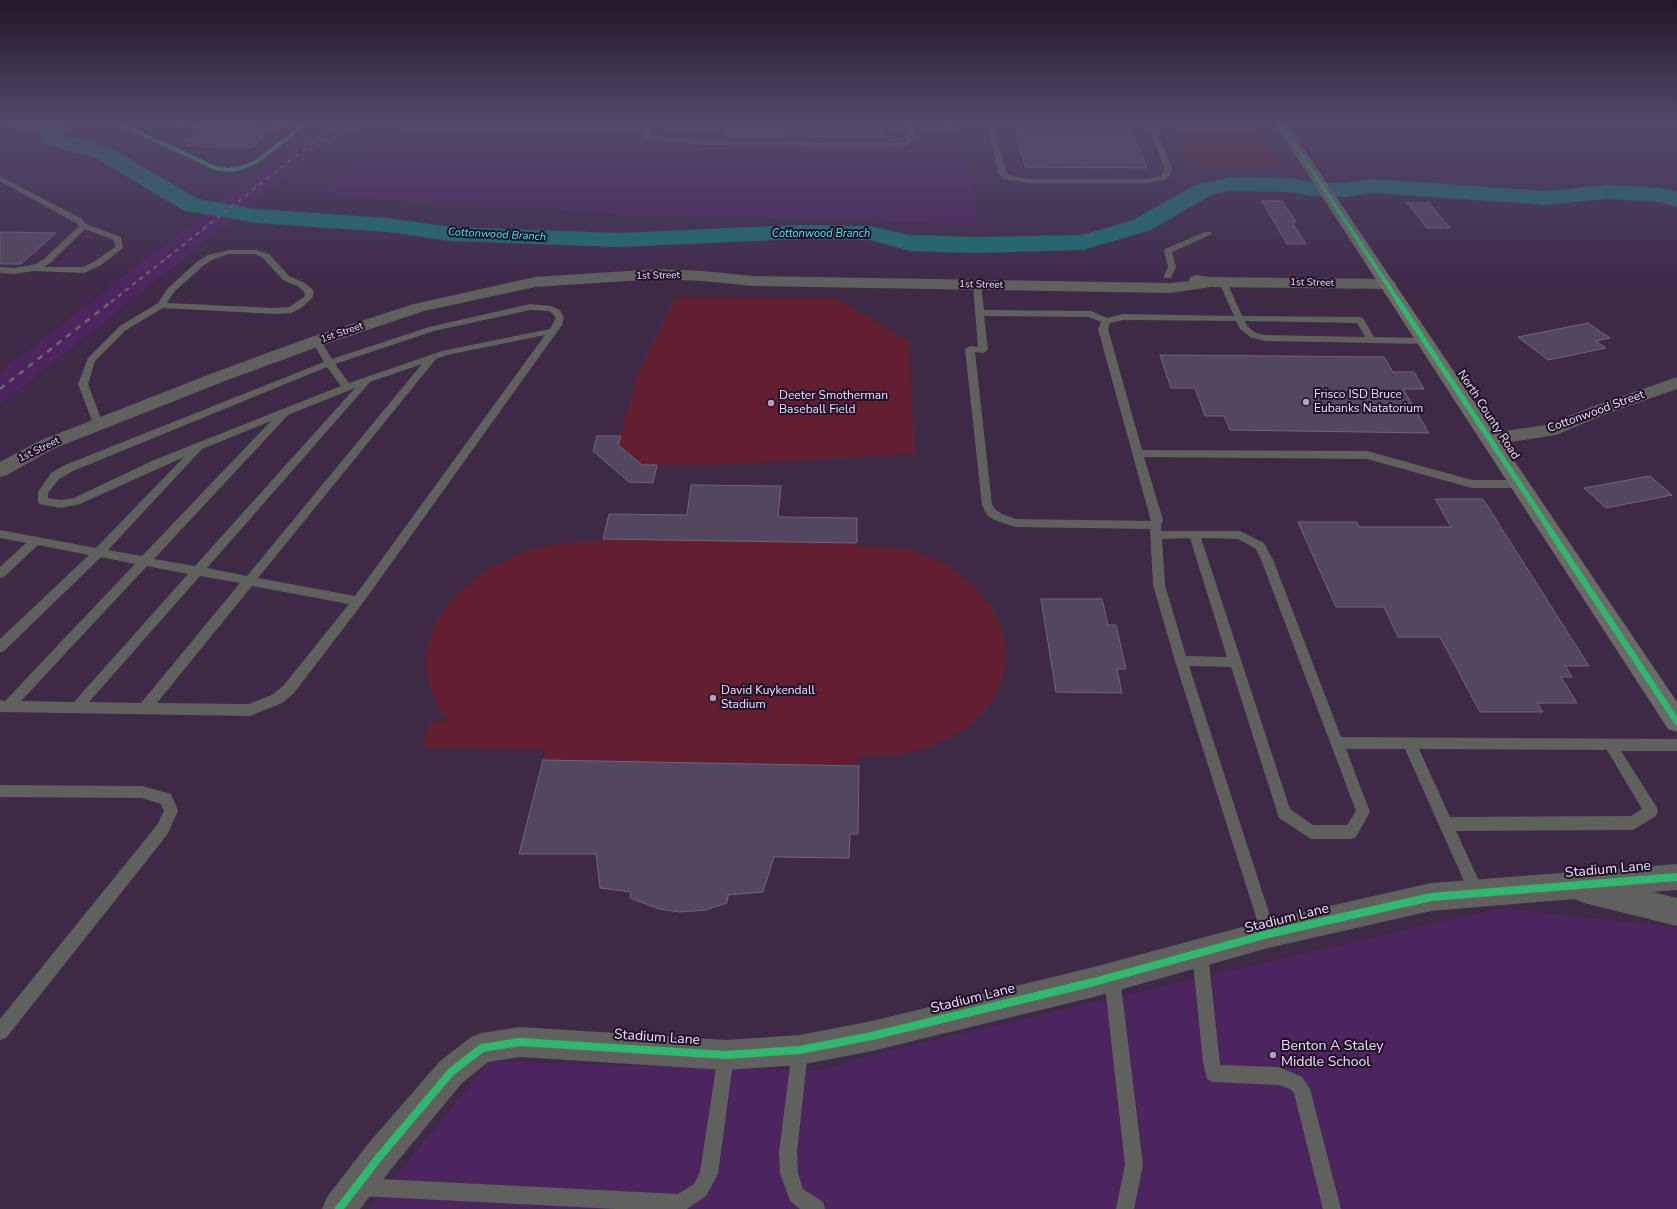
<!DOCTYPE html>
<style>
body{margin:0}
canvas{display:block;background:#3e2947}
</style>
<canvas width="1677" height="1209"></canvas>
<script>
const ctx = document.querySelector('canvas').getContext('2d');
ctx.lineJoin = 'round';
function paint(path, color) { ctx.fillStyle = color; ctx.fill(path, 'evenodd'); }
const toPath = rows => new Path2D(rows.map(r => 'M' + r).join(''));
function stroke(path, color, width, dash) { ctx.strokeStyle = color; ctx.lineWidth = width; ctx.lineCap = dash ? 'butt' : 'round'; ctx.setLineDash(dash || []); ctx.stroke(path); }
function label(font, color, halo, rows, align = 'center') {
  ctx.font = font + ' "Nunito Sans",sans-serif'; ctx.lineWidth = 4; ctx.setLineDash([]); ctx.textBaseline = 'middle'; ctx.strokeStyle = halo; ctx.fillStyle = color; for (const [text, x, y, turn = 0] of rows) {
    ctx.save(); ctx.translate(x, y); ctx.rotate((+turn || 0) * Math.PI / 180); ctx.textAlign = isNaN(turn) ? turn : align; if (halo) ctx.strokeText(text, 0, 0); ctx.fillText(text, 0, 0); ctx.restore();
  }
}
paint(toPath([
 [325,121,356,121,0,405,0,372],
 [404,121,962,121,980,224,659,216,317,196],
 [1501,908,1677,928,1677,1209,369,1209,490,1061,817,1071,890,1050]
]), '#4c255f');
paint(toPath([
 [1167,121,1256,121,1282,166,1187,164],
 [676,297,835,298,909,341,915,454,722,465,642,465,618,445,639,371],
 [691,485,781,486,778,517,857,518,857,546,907,549,919,553,946,564,972,583,991,606,1002,630,1006,653,1005,666,997,694,982,713,967,727,938,744,921,750,897,755,859,756,858,834,850,834,849,858,774,857,763,892,728,895,727,903,719,907,680,912,647,905,630,898,631,892,600,888,596,854,519,854,546,750,422,748,431,722,449,721,440,711,430,689,426,667,426,656,432,631,443,611,458,593,487,570,523,552,550,545,580,542,602,542,609,514,687,515]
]), '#611f2f');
paint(toPath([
 [0,121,50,121,63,123,66,128,63,136,110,147,198,199,256,209,388,218,451,227,619,233,799,225,870,226,910,235,974,237,1082,235,1133,220,1195,185,1230,177,1291,178,1311,182,1343,183,1372,179,1546,191,1607,185,1662,188,1677,192,1677,207,1659,202,1607,199,1546,205,1372,193,1343,197,1311,196,1291,192,1230,191,1211,195,1151,230,1083,250,974,253,910,251,870,240,799,239,619,247,451,241,388,232,256,223,183,210,94,157,43,144,40,139,43,133,1,125,0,121]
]), '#187072');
const building = toPath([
 [205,121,277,121,274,124,263,124,203,123,205,121],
 [728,121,882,121,882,137,728,136,728,121],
 [1014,121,1127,121,1147,168,1025,167,1014,121],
 [196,129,263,132,268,131,253,147,186,146,190,142,183,142,196,129],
 [1262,201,1282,201,1296,222,1292,222,1306,244,1287,244,1262,201],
 [1407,203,1429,203,1450,228,1427,228,1407,203],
 [0,232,56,233,21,264,0,264,0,232],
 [1588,323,1610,338,1596,341,1606,348,1548,360,1518,337,1588,323],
 [1160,355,1384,357,1393,372,1414,372,1424,389,1403,389,1429,433,1230,430,1224,416,1205,416,1195,388,1171,388,1160,355],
 [597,436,621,436,618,445,642,465,657,465,653,483,629,482,593,451,597,436],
 [1650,476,1672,495,1606,508,1584,488,1650,476],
 [691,485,781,486,778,517,857,518,857,543,603,539,609,514,687,515,691,485],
 [1435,499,1483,499,1589,666,1565,666,1572,677,1561,677,1577,703,1537,703,1543,712,1480,712,1440,637,1398,637,1384,607,1336,607,1298,522,1357,522,1359,527,1451,527,1435,499],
 [1041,599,1102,599,1108,625,1116,625,1126,669,1117,669,1122,693,1056,692,1041,599],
 [543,760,859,766,858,834,850,834,849,858,774,857,763,892,728,895,727,903,705,910,680,912,659,909,630,898,631,892,600,888,596,854,519,854,543,760]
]);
paint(building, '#534660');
stroke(building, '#716480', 1);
paint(toPath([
 [150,121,164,123,263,126,284,125,293,121,301,121,285,129,263,130,164,127,150,124,150,121],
 [647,121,653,121,650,134,651,135,698,141,900,143,906,140,907,121,913,121,914,140,908,145,900,147,698,145,647,138,643,134,647,121],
 [987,121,993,121,1006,172,1008,175,1028,179,1147,179,1160,176,1163,173,1164,168,1146,121,1152,121,1172,168,1171,174,1165,180,1147,183,1028,183,1003,179,998,173,987,121],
 [0,176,82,219,86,224,121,237,123,248,101,265,84,273,33,271,14,274,0,273,0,267,14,268,36,264,44,259,79,226,76,223,0,181,0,176],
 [85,229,114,240,115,247,95,261,83,267,44,267,50,263,85,229],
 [1205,232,1211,232,1212,234,1172,252,1176,267,1171,278,1165,278,1164,276,1168,267,1164,251,1165,249,1205,232],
 [229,250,256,250,269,254,289,276,305,283,313,290,314,292,312,298,301,308,291,313,275,314,163,308,126,330,95,361,88,384,103,424,98,427,94,426,78,384,88,358,120,326,158,303,168,288,198,261,208,255,229,250],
 [229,254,255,254,263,258,283,280,299,287,305,293,304,297,289,307,275,308,167,303,174,292,204,265,214,259,229,254],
 [1223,279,1227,282,1242,316,1360,317,1363,318,1374,337,1426,338,1431,341,1426,344,1265,341,1250,337,1240,329,1236,321,1123,320,1110,323,1108,329,1142,450,1367,451,1472,480,1521,480,1525,481,1526,484,1525,487,1521,488,1472,488,1367,459,1144,457,1163,520,1161,525,1161,531,1240,531,1264,543,1274,562,1341,737,1677,739,1677,751,1621,751,1656,806,1658,811,1656,816,1633,830,1456,831,1485,894,1482,899,1477,901,1472,899,1405,749,1346,749,1370,812,1356,837,1351,839,1311,839,1279,818,1231,667,1189,666,1276,934,1273,939,1268,942,1263,939,1175,661,1153,585,1150,529,1015,527,994,520,987,515,982,505,965,349,970,346,978,347,973,285,974,283,977,282,981,285,984,310,1091,311,1107,318,1123,314,1234,316,1219,282,1223,279],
 [984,316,1089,317,1101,322,1098,329,1151,521,1016,519,1002,514,995,509,992,505,975,352,983,353,988,350,984,316],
 [1245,321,1357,323,1365,337,1265,335,1256,333,1247,326,1245,321],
 [1190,538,1227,657,1186,656,1165,585,1162,539,1190,538],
 [1201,538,1238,539,1256,549,1262,562,1356,811,1347,825,1313,825,1290,809,1201,538],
 [1419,749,1607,750,1642,809,1631,816,1450,817,1419,749],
 [530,304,551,306,560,310,564,318,562,325,362,604,294,693,282,703,250,716,0,712,0,700,5,701,135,564,101,557,4,651,0,652,0,639,89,555,38,545,4,577,0,578,0,567,26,543,0,538,0,530,96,548,184,457,80,504,61,508,39,504,38,501,38,492,51,473,65,465,324,362,312,341,314,339,320,339,332,359,429,327,530,304],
 [530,310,549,311,553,314,556,318,550,329,442,351,349,383,335,364,434,331,530,310],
 [545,335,355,596,258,578,436,359,447,355,545,335],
 [422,364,247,576,207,568,370,382,422,364],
 [327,367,341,386,154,460,74,498,61,500,48,498,48,493,59,479,73,471,327,367],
 [355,388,195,566,154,559,288,415,355,388],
 [271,421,142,556,108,550,202,449,271,421],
 [147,566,188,574,74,702,21,701,147,566],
 [200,576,240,583,141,703,89,702,200,576],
 [252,586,349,604,284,685,272,695,249,704,157,703,252,586],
 [0,785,142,786,171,794,178,811,167,835,6,1038,0,1040,0,1019,157,825,164,811,161,804,142,798,0,797,0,785],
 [1200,945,1206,947,1208,953,1220,1065,1279,1067,1302,1077,1310,1089,1341,1209,1323,1209,1294,1093,1290,1089,1279,1085,1213,1082,1207,1079,1203,1062,1192,953,1194,947,1200,945],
 [1112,969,1118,971,1120,977,1143,1165,1134,1209,1116,1209,1125,1165,1104,977,1106,971,1112,969],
 [800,1042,806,1044,808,1050,797,1152,798,1173,803,1189,823,1202,825,1209,800,1209,790,1201,780,1173,779,1152,792,1050,794,1044,800,1042],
 [726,1047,732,1049,734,1055,718,1174,706,1196,687,1209,616,1209,360,1196,354,1193,351,1187,354,1181,360,1178,678,1194,694,1184,700,1172,718,1055,720,1049,726,1047]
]), '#60615e');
paint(toPath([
 [942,121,954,121,955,127,953,130,949,131,945,130,942,121],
 [658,269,703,271,753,276,1170,283,1189,281,1190,277,1196,275,1211,277,1388,279,1394,281,1396,284,1394,287,1388,289,1211,287,1170,293,753,286,703,281,658,279,535,287,424,311,323,345,225,381,53,449,7,475,0,477,0,462,39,441,213,373,311,337,414,304,535,277,658,269],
 [1677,377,1677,389,1606,414,1556,435,1491,445,1484,443,1482,439,1484,435,1491,433,1546,425,1594,406,1677,377],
 [1677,864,1677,890,1652,892,1677,898,1677,926,1584,903,1574,899,1431,911,1268,948,1094,997,872,1051,800,1065,726,1070,520,1057,488,1062,462,1083,392,1168,360,1209,322,1209,327,1197,368,1144,440,1061,471,1037,482,1033,520,1027,726,1040,800,1035,872,1021,1094,967,1268,920,1431,883,1677,864]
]), '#60615e');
paint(toPath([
 [1273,121,1285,121,1677,702,1677,732,1668,729,1273,121]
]), '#696c66');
stroke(toPath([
 [308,152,321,143,376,121],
 [111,302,340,121]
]), '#6e6672', 2, [4.5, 4.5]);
stroke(toPath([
 [0,389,112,301]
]), '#6e6672', 2.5, [6, 6]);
stroke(toPath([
 [114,121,215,168,229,170,241,168,256,162,309,121],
 [1279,121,1399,302]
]), '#33b770', 4);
stroke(toPath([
 [1398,301,1552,533]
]), '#33b770', 5);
stroke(toPath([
 [1551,532,1677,722]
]), '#33b770', 6);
stroke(toPath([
 [339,1209,380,1156,451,1072,482,1048,520,1042,726,1055,800,1050,872,1036,1094,982,1268,934,1431,897,1677,877]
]), '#33b770', 8);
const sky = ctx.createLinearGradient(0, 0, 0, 290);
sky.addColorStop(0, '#221727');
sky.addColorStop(0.42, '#524969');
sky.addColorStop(1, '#52496900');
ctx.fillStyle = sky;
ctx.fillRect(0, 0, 1677, 290);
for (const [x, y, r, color] of [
 [1306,402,4,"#b3a1bd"],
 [771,403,4,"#b3a1bd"],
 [713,698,4,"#b3a1bd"],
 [1273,1055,4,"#b3a1bd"]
]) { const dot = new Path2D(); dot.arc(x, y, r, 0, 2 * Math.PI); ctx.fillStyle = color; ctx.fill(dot); stroke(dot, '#201029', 1.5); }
label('10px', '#f2e1fc', '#201029', [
 ["1st Street",658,276,-1],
 ["1st Street",1312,283,1],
 ["1st Street",981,285,1],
 ["1st Street",342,333,-19],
 ["1st Street",39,450,-26]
]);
label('italic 11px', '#43efec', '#201029', [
 ["Cottonwood Branch",821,234],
 ["Cottonwood Branch",497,235,3]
]);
label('12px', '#f2e1fc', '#201029', [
 ["Frisco ISD Bruce",1314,395],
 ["Eubanks Natatorium",1314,409],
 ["Deeter Smotherman",779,396],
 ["Baseball Field",779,410],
 ["David Kuykendall",721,691],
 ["Stadium",721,705]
], 'left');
label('12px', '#f2e1fc', '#201029', [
 ["Cottonwood Street",1596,412,-20],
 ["North County Road",1488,415,57]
]);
label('14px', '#f2e1fc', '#201029', [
 ["Stadium Lane",1608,870,-5],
 ["Stadium Lane",1287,919,-14],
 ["Stadium Lane",973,999,-14],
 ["Stadium Lane",657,1038,4]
]);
label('14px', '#f2e1fc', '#201029', [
 ["Benton A Staley",1281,1047],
 ["Middle School",1281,1063]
], 'left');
</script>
